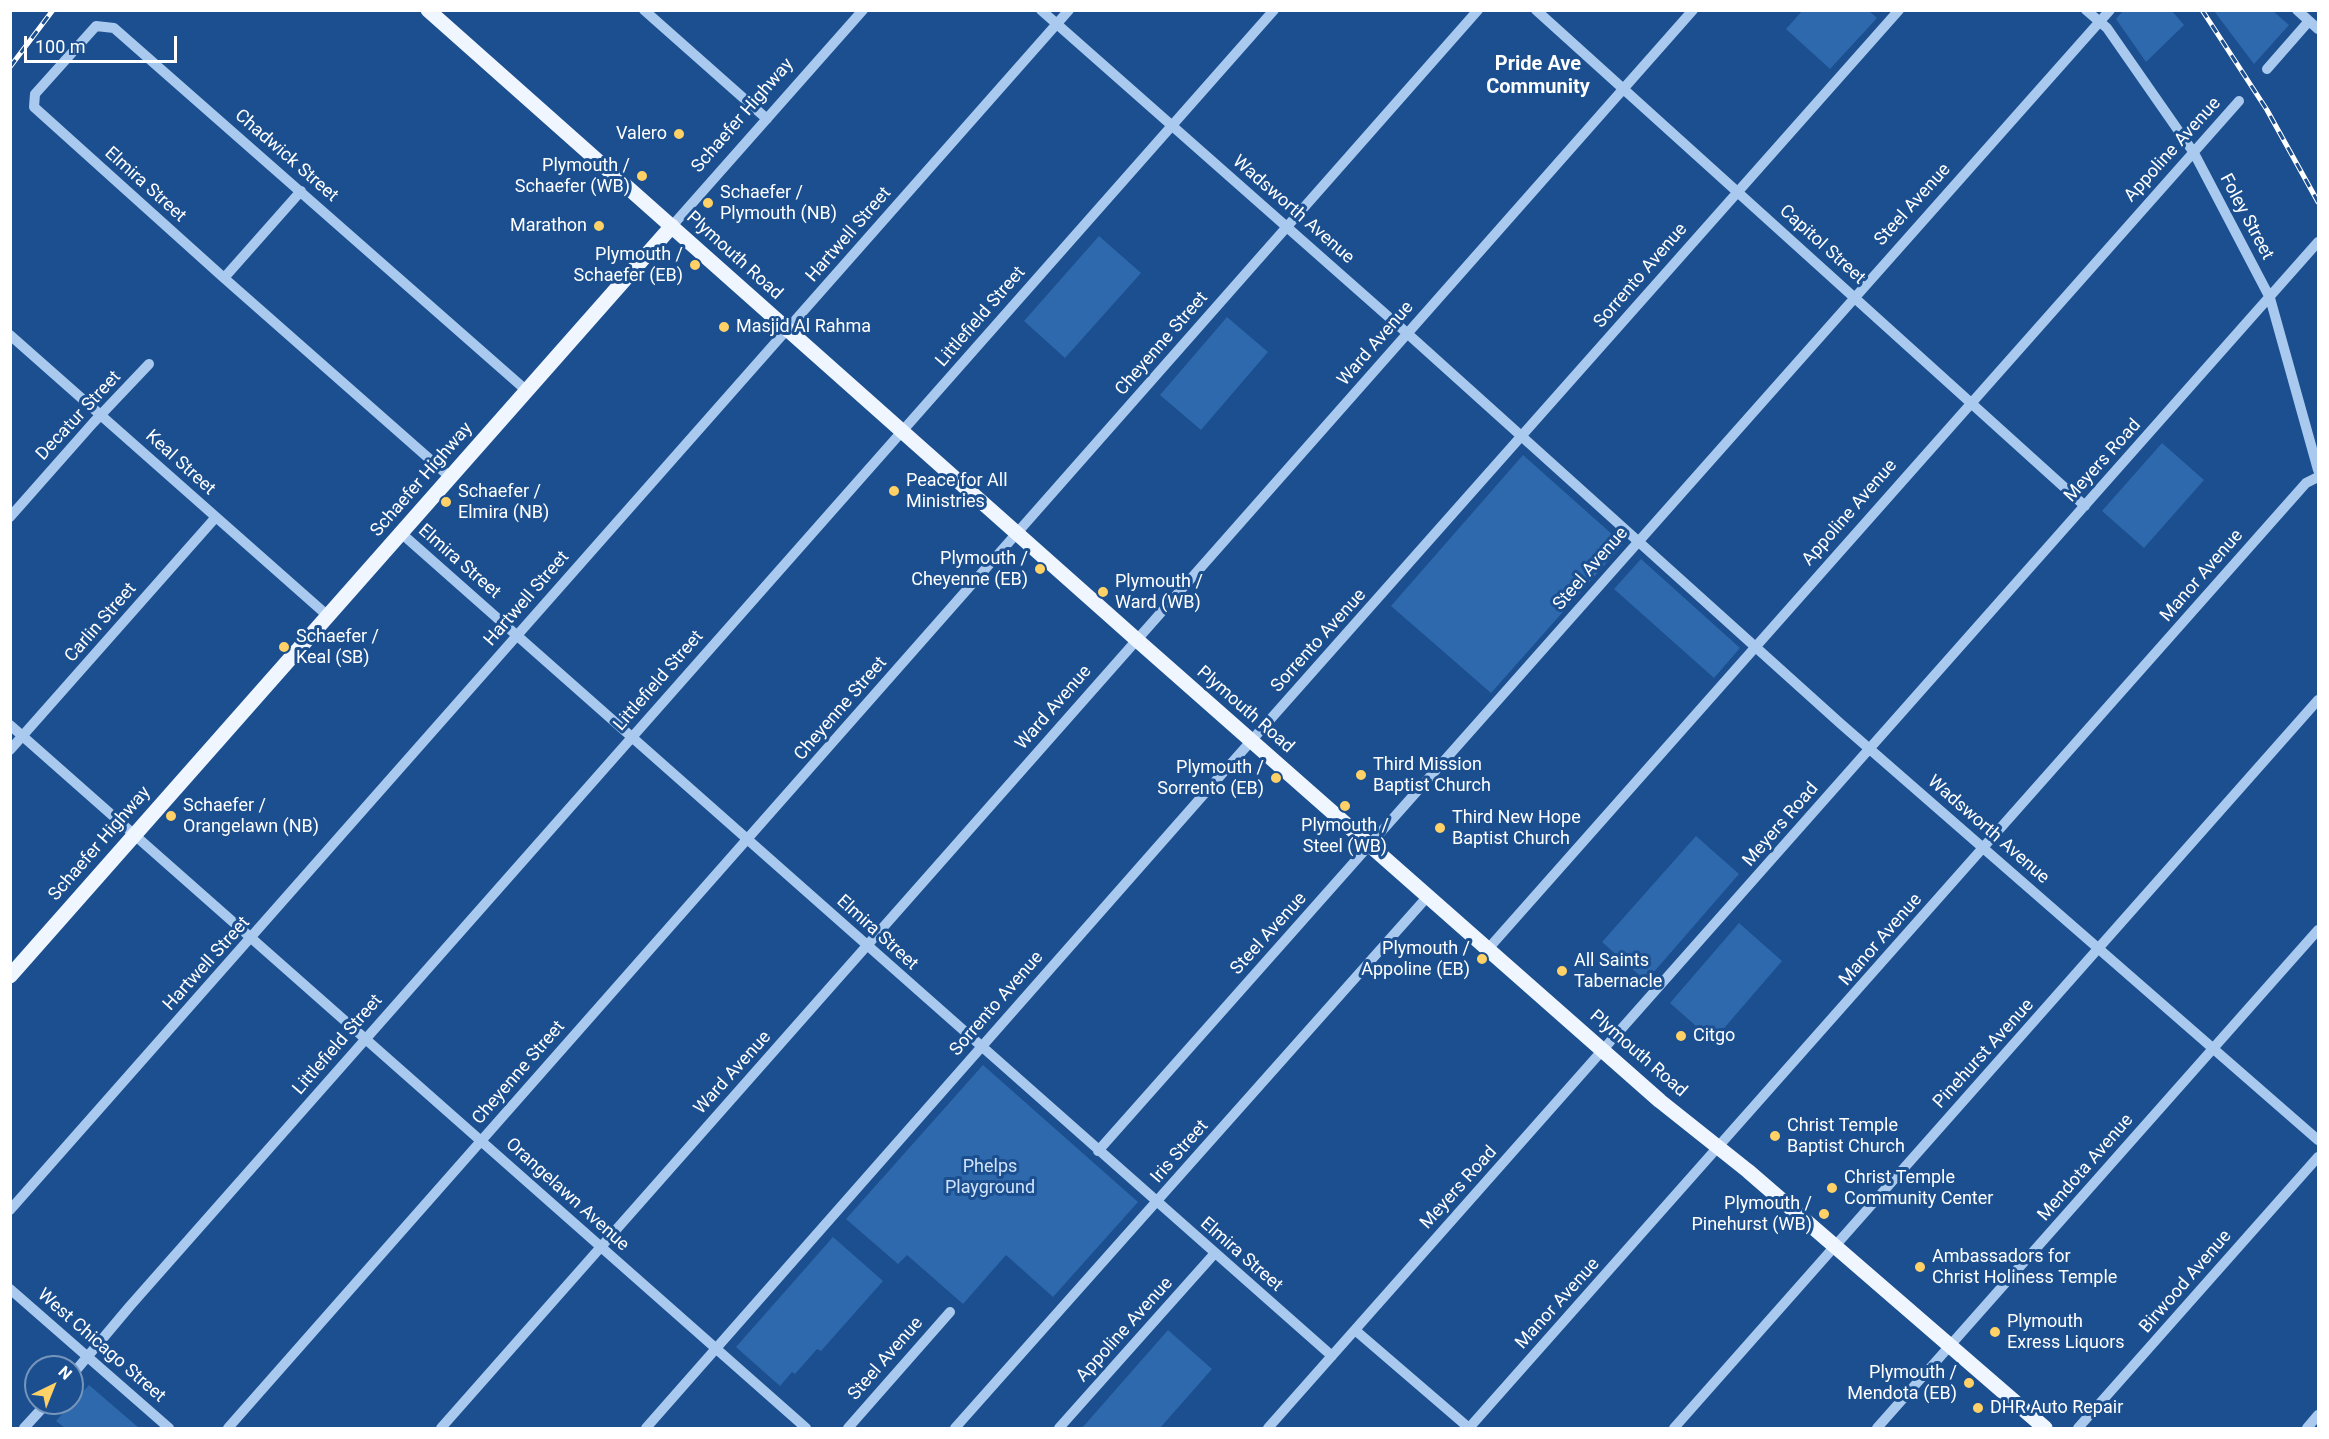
<!DOCTYPE html>
<style>
body{margin:0}
#map{position:relative;width:2329px;height:1439px;overflow:hidden;background:#1b4f8f;font-family:Roboto,sans-serif}
canvas{display:block}
.frame{position:absolute;inset:0;border:12px solid #fff;pointer-events:none}
.north{position:absolute;left:24px;top:1355px;width:60px;height:60px;box-sizing:border-box;background:#1b4f8f;border:2px solid #7695bc;border-radius:50%;rotate:43deg;font-size:16px;font-weight:700;line-height:24px;text-align:center;color:#fff}
.north::after{content:'';display:block;margin:auto;width:21px;height:27px;background:#ffd166;clip-path:polygon(50% 0,100% 100%,50% 72%,0 100%)}
.scale{position:absolute;left:24px;top:36px;width:153px;height:27px;box-sizing:border-box;border:3px solid #fff;border-top:0;padding-left:8px;font-size:18px;line-height:21px;white-space:nowrap;color:#fff;-webkit-text-stroke:4px #1b4f8f;paint-order:stroke}
</style>
<div id="map">
<canvas width="2329" height="1439"></canvas>
<div class="frame"></div>
<div class="north">N</div>
<div class="scale">100 m</div>
</div>
<script>
const ctx = document.querySelector('canvas').getContext('2d');
ctx.lineJoin = 'round';
function paint(path, color) { ctx.fillStyle = color; ctx.fill(path, 'evenodd'); }
const toPath = rows => new Path2D(rows.map(r => 'M' + r).join(''));
function stroke(path, color, width, dash) { ctx.strokeStyle = color; ctx.lineWidth = width; ctx.lineCap = dash ? 'butt' : 'round'; ctx.setLineDash(dash || []); ctx.stroke(path); }
function label(font, color, halo, rows, align = 'center') {
  ctx.font = font + ' Roboto,sans-serif'; ctx.lineWidth = 6; ctx.setLineDash([]); ctx.textBaseline = 'middle'; ctx.strokeStyle = halo; ctx.fillStyle = color; for (const [text, x, y, turn = 0] of rows) {
    ctx.save(); ctx.translate(x, y); ctx.rotate((+turn || 0) * Math.PI / 180); ctx.textAlign = isNaN(turn) ? turn : align; if (halo) ctx.strokeText(text, 0, 0); ctx.fillText(text, 0, 0); ctx.restore();
  }
}
paint(toPath([
 [1803,10,1869,11,1877,18,1830,69,1786,29],
 [2123,11,2172,11,2184,25,2146,62,2116,19],
 [2214,11,2273,11,2289,25,2254,64],
 [1099,236,1141,273,1065,358,1024,321],
 [1227,317,1268,352,1201,430,1160,395],
 [2162,443,2204,480,2144,548,2102,511],
 [1523,455,1623,544,1491,693,1391,606],
 [1641,559,1740,648,1714,678,1614,589],
 [1696,836,1739,874,1646,981,1602,942],
 [1739,923,1782,961,1713,1041,1670,1003],
 [983,1065,1138,1202,1053,1297,1006,1255,963,1304,907,1255,898,1264,846,1219],
 [833,1237,883,1281,821,1351,817,1349,795,1374,792,1372,780,1386,736,1347],
 [1168,1330,1212,1369,1160,1428,1082,1428],
 [89,1385,139,1428,65,1428,56,1421]
]), '#2e69ad');
stroke(toPath([
 [644,10,767,119],
 [1041,10,1408,334,1841,724,2318,1140],
 [1536,10,2085,506],
 [2086,10,2107,28,2194,153,2270,298,2318,470],
 [2297,10,2318,29],
 [2267,69,2309,21],
 [672,226,863,10],
 [224,278,301,191],
 [10,335,328,616],
 [450,477,224,278,34,107,35,94,96,26,114,28,527,391],
 [10,517,93,423,149,364],
 [401,533,1332,1356],
 [10,725,806,1428],
 [10,750,216,517],
 [1488,949,2239,101],
 [1098,1151,2110,10],
 [10,1210,1069,10],
 [10,1289,169,1428],
 [1355,1330,1469,1428],
 [72,1375,130,1306,1274,10],
 [24,1428,47,1403],
 [228,1428,1478,10],
 [441,1428,1693,10],
 [646,1428,1205,793,1899,10],
 [848,1428,950,1312],
 [955,1428,1428,896],
 [1059,1428,1215,1253],
 [1268,1428,2318,242],
 [1469,1428,2306,483,2318,477],
 [1674,1428,2318,700],
 [1877,1428,2318,930],
 [2078,1428,2318,1157],
 [2307,1428,2318,1415]
]), '#a9c9ee', 10);
stroke(toPath([
 [428,10,1137,640,1660,1101,1748,1171,2045,1428],
 [10,976,672,226]
]), '#f0f6ff', 15);
const rail = toPath([
 [2202,10,2267,110,2318,202],
 [10,67,53,10]
]);
stroke(rail, '#fff', 5);
stroke(rail, '#1b4f8f', 3, [9]);
for (const [x, y, r, color] of [
 [679,134,6,"#ffd166"],
 [642,176,6,"#ffd166"],
 [708,203,6,"#ffd166"],
 [599,226,6,"#ffd166"],
 [695,265,6,"#ffd166"],
 [724,327,6,"#ffd166"],
 [894,491,6,"#ffd166"],
 [446,502,6,"#ffd166"],
 [1040,569,6,"#ffd166"],
 [1103,592,6,"#ffd166"],
 [284,647,6,"#ffd166"],
 [1361,775,6,"#ffd166"],
 [1276,778,6,"#ffd166"],
 [1345,806,6,"#ffd166"],
 [171,816,6,"#ffd166"],
 [1440,828,6,"#ffd166"],
 [1482,959,6,"#ffd166"],
 [1562,971,6,"#ffd166"],
 [1681,1036,6,"#ffd166"],
 [1775,1136,6,"#ffd166"],
 [1832,1188,6,"#ffd166"],
 [1824,1214,6,"#ffd166"],
 [1920,1267,6,"#ffd166"],
 [1995,1332,6,"#ffd166"],
 [1969,1383,6,"#ffd166"],
 [1978,1408,6,"#ffd166"]
]) { const dot = new Path2D(); dot.arc(x, y, r, 0, 2 * Math.PI); ctx.fillStyle = color; ctx.fill(dot); stroke(dot, '#1b4f8f', 2); }
label('18px', '#fff', '#1b4f8f', [
 ["Schaefer Highway",743,116,-49],
 ["Appoline Avenue",2173,150,-48],
 ["Chadwick Street",286,156,41],
 ["Elmira Street",145,185,42],
 ["Steel Avenue",1913,205,-48],
 ["Wadsworth Avenue",1293,210,41],
 ["Foley Street",2246,217,62],
 ["Hartwell Street",849,235,-49],
 ["Capitol Street",1822,245,42],
 ["Plymouth Road",734,256,42],
 ["Sorrento Avenue",1641,276,-49],
 ["Littlefield Street",981,317,-49],
 ["Cheyenne Street",1162,344,-49],
 ["Ward Avenue",1376,344,-49],
 ["Decatur Street",79,416,-47],
 ["Meyers Road",2103,461,-48],
 ["Keal Street",180,463,42],
 ["Schaefer Highway",422,480,-49],
 ["Appoline Avenue",1850,513,-49],
 ["Elmira Street",459,562,41],
 ["Steel Avenue",1591,569,-49],
 ["Manor Avenue",2202,576,-49],
 ["Hartwell Street",527,599,-49],
 ["Carlin Street",101,623,-49],
 ["Sorrento Avenue",1319,641,-48],
 ["Littlefield Street",659,681,-49],
 ["Ward Avenue",1054,708,-49],
 ["Cheyenne Street",841,709,-49],
 ["Plymouth Road",1245,710,41],
 ["Meyers Road",1781,825,-49],
 ["Wadsworth Avenue",1988,830,41],
 ["Schaefer Highway",100,844,-49],
 ["Elmira Street",877,933,42],
 ["Steel Avenue",1269,934,-48],
 ["Manor Avenue",1881,940,-49],
 ["Hartwell Street",207,964,-48],
 ["Sorrento Avenue",997,1004,-49],
 ["Littlefield Street",338,1045,-49],
 ["Plymouth Road",1638,1054,41],
 ["Pinehurst Avenue",1984,1054,-48],
 ["Cheyenne Street",519,1073,-49],
 ["Ward Avenue",733,1073,-48],
 ["Iris Street",1180,1152,-49],
 ["Mendota Avenue",2086,1168,-49],
 ["Meyers Road",1459,1188,-48],
 ["Orangelawn Avenue",567,1195,42],
 ["Elmira Street",1241,1255,41],
 ["Birwood Avenue",2186,1282,-49],
 ["Manor Avenue",1558,1304,-48],
 ["Appoline Avenue",1125,1330,-48],
 ["West Chicago Street",101,1346,41],
 ["Steel Avenue",886,1359,-49]
]);
label('18px', '#fff', '#1b4f8f', [
 ["Valero",667,134,"right"],
 ["Plymouth /",630,166,"right"],
 ["Schaefer (WB)",630,187,"right"],
 ["Schaefer /",720,193],
 ["Plymouth (NB)",720,214],
 ["Marathon",587,226,"right"],
 ["Plymouth /",683,255,"right"],
 ["Schaefer (EB)",683,276,"right"],
 ["Masjid Al Rahma",736,327],
 ["Peace for All",906,481],
 ["Ministries",906,502],
 ["Schaefer /",458,492],
 ["Elmira (NB)",458,513],
 ["Plymouth /",1028,559,"right"],
 ["Cheyenne (EB)",1028,580,"right"],
 ["Plymouth /",1115,582],
 ["Ward (WB)",1115,603],
 ["Schaefer /",296,637],
 ["Keal (SB)",296,658],
 ["Third Mission",1373,765],
 ["Baptist Church",1373,786],
 ["Plymouth /",1264,768,"right"],
 ["Sorrento (EB)",1264,789,"right"],
 ["Schaefer /",183,806],
 ["Orangelawn (NB)",183,827],
 ["Third New Hope",1452,818],
 ["Baptist Church",1452,839],
 ["Plymouth /",1345,826,"center"],
 ["Steel (WB)",1345,847,"center"],
 ["Plymouth /",1470,949,"right"],
 ["Appoline (EB)",1470,970,"right"],
 ["All Saints",1574,961],
 ["Tabernacle",1574,982],
 ["Citgo",1693,1036],
 ["Christ Temple",1787,1126],
 ["Baptist Church",1787,1147],
 ["Christ Temple",1844,1178],
 ["Community Center",1844,1199],
 ["Plymouth /",1812,1204,"right"],
 ["Pinehurst (WB)",1812,1225,"right"],
 ["Ambassadors for",1932,1257],
 ["Christ Holiness Temple",1932,1278],
 ["Plymouth",2007,1322],
 ["Exress Liquors",2007,1343],
 ["Plymouth /",1957,1373,"right"],
 ["Mendota (EB)",1957,1394,"right"],
 ["DHR Auto Repair",1990,1408]
], 'left');
label('18px', '#cfe3fa', '#1b4f8f', [
 ["Phelps",990,1167],
 ["Playground",990,1188]
]);
label('bold 20px', '#fff', '#1b4f8f', [
 ["Pride Ave",1538,65],
 ["Community",1538,88]
]);
</script>
